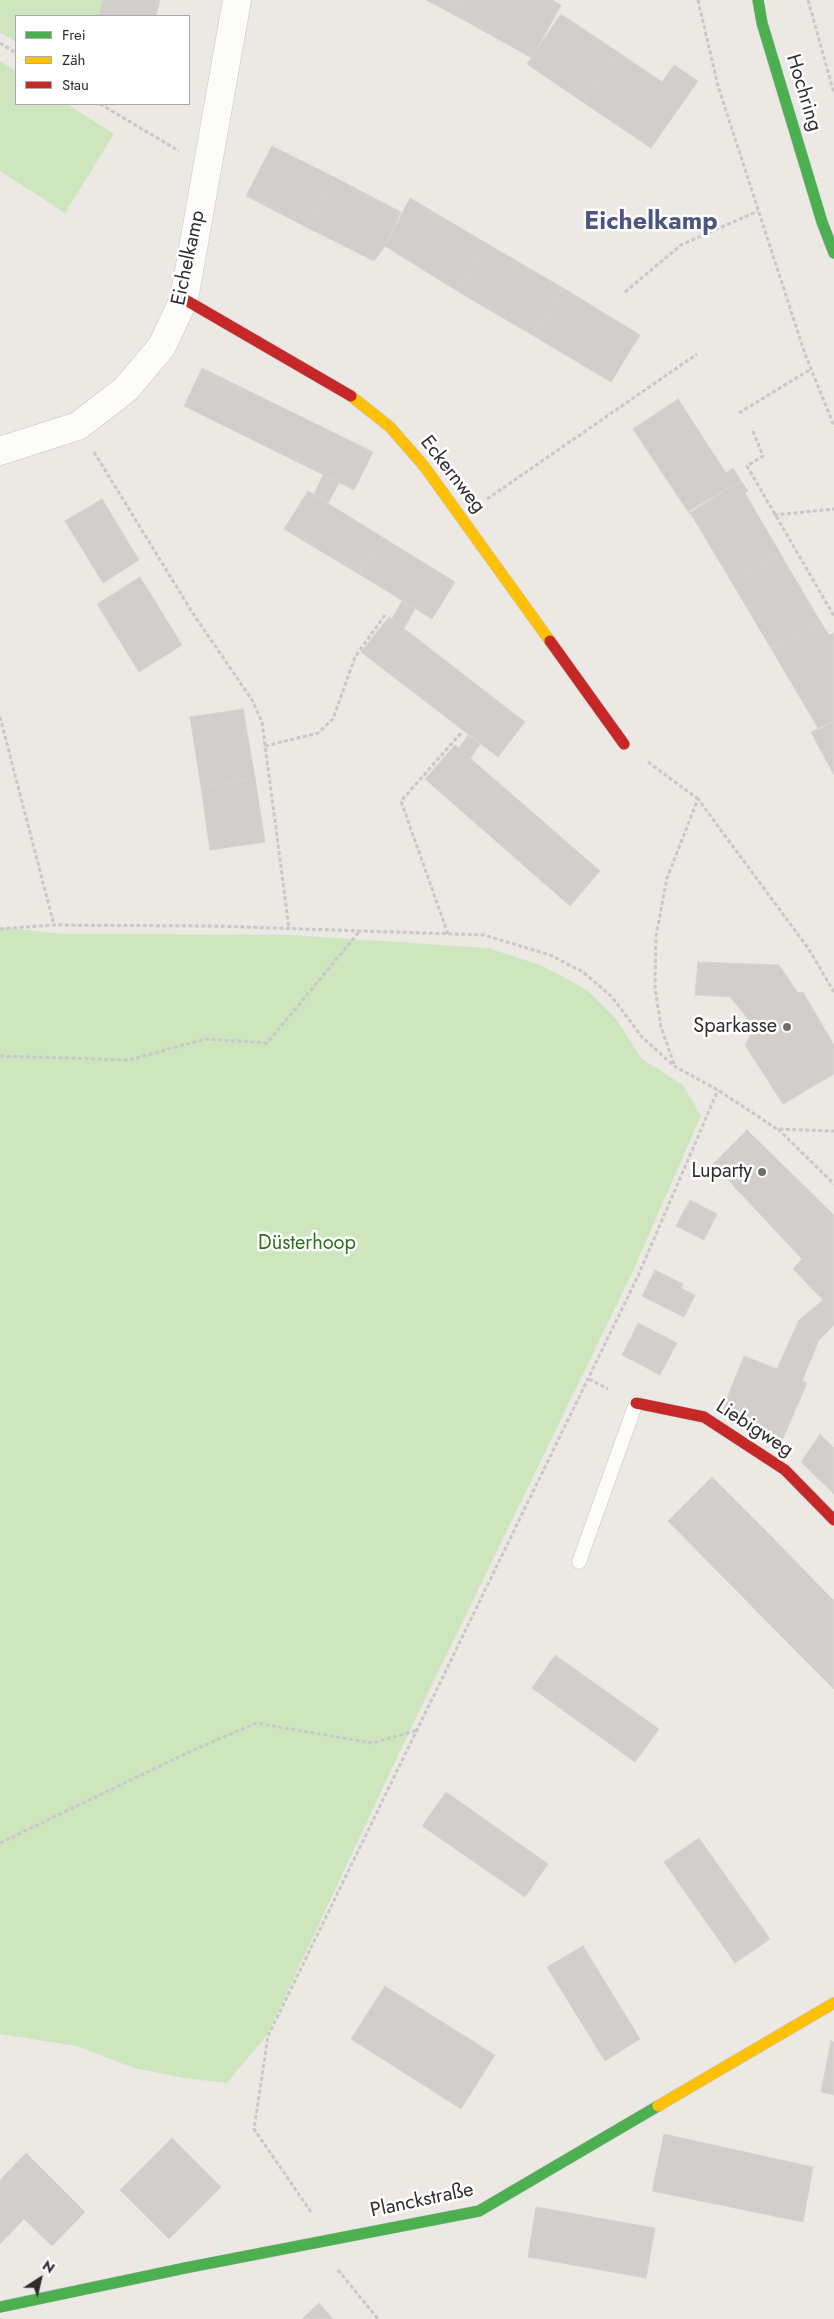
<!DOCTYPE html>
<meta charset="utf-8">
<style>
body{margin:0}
#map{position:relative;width:834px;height:2319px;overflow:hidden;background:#ece8e4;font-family:Jost,sans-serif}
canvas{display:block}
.legend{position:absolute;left:15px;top:15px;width:175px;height:90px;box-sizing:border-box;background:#fff;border:1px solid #ababab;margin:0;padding:6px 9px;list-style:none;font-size:15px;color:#2e2e2e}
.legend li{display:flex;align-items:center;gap:10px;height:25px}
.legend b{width:25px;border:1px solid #ababab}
.north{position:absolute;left:15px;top:2254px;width:50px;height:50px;-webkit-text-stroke:4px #fff;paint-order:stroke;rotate:35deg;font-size:14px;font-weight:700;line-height:20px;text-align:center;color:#2e2e2e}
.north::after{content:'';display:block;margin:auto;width:18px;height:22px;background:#2e2e2e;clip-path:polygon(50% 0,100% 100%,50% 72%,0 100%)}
</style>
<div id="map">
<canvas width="834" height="2319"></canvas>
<ul class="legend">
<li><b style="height:6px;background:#4caf50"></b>Frei</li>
<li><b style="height:6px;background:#ffc107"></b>Zäh</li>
<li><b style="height:6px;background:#c62828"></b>Stau</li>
</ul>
<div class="north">N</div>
</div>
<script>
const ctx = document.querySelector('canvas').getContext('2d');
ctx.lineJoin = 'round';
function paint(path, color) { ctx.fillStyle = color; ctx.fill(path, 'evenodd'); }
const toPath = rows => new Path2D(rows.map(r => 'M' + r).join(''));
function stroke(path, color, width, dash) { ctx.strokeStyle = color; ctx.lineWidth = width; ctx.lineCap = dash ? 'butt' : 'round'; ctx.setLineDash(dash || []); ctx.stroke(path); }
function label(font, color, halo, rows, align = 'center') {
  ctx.font = font + ' Jost,sans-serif'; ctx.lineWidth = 5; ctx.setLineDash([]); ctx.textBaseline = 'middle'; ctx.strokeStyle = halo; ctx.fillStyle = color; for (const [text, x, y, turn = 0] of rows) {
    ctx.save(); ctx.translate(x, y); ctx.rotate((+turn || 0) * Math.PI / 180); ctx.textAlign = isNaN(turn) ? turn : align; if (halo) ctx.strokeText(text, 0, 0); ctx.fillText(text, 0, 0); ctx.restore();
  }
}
paint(toPath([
 [0,0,103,0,99,16,16,16,16,42,0,32],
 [0,61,16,71,16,104,67,104,114,134,65,213,0,171],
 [0,927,63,934,290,935,488,948,543,966,587,990,616,1019,642,1059,683,1085,701,1116,632,1273,411,1728,267,2035,227,2083,184,2078,134,2068,77,2046,0,2034]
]), '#cee6be');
const building = toPath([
 [103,0,160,0,156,16,99,16,103,0],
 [426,0,458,0,451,13,426,0],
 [458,0,552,0,561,5,532,58,451,13,458,0],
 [561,14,618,52,584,103,527,64,561,14],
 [618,52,662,82,674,65,698,81,651,148,584,103,618,52],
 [272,146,334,177,308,228,246,196,272,146],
 [334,177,401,212,385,246,374,261,308,228,334,177],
 [410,198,486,243,457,291,385,246,410,198],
 [486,243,563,288,534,336,457,291,486,243],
 [563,288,640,335,611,382,534,336,563,288],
 [202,368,373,452,354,490,184,406,202,368],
 [678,399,726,473,733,468,741,481,689,513,633,429,678,399],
 [323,475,339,483,328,503,314,494,323,475],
 [741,481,748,491,745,493,780,553,731,581,689,511,741,481],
 [308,491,382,537,359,574,284,529,308,491],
 [102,499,139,560,103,583,65,521,102,499],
 [382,537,455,582,432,619,359,574,382,537],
 [780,553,820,621,772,650,731,581,780,553],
 [140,577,182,645,139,672,97,604,140,577],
 [402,601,415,609,404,628,392,619,402,601],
 [389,617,525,722,498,757,361,652,389,617],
 [820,621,829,635,834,633,834,721,819,730,772,650,820,621],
 [243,709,255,778,201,787,190,717,243,709],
 [834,721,834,775,811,732,834,721],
 [468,735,480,744,470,759,459,748,468,735],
 [455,745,600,871,570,906,425,779,455,745],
 [255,778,265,842,210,850,201,787,255,778],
 [698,962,779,965,798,993,803,992,834,1045,834,1074,783,1104,745,1045,751,1034,749,1020,730,997,695,995,698,962],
 [747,1130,834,1215,834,1325,819,1340,802,1381,807,1383,779,1448,723,1408,744,1356,777,1369,799,1320,823,1300,793,1269,802,1259,713,1164,747,1130],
 [690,1200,717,1214,704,1240,676,1226,690,1200],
 [655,1270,683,1284,681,1288,695,1295,684,1317,642,1296,655,1270],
 [638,1323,677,1343,660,1375,622,1355,638,1323],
 [820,1434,834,1448,834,1494,801,1462,820,1434],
 [712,1477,772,1537,727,1581,668,1521,712,1477],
 [772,1537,831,1598,787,1642,727,1581,772,1537],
 [831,1598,834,1600,834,1689,787,1642,831,1598],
 [555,1655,659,1729,635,1762,532,1688,555,1655],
 [446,1792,548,1864,525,1897,422,1826,446,1792],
 [699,1838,770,1939,735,1963,664,1862,699,1838],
 [583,1946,640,2039,605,2061,547,1967,583,1946],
 [385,1986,495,2055,461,2109,351,2039,385,1986],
 [831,2041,834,2042,834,2095,821,2092,831,2041],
 [664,2134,813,2167,803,2222,652,2191,664,2134],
 [172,2138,221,2187,169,2239,120,2190,172,2138],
 [26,2153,85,2212,52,2246,24,2219,0,2244,0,2180,26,2153],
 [536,2207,655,2228,646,2278,528,2257,536,2207],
 [319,2303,333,2319,302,2319,319,2303]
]);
paint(building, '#d1cecb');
stroke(building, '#d7d4d0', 1);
const lane = toPath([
 [579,1562,636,1403]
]);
const street = toPath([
 [0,451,78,426,126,389,162,346,184,299,237,0]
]);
const fast = toPath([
 [758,0,762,23,822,222,834,253],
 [0,2307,185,2268,479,2211,658,2106]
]);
const slow = toPath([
 [351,396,390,427,424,466,550,641],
 [658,2106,834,2003]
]);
const jam = toPath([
 [184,299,351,396],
 [550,641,624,744],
 [636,1403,704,1417,785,1470,834,1520]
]);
stroke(lane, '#c5c4c5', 15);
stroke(street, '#c5c4c5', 29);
stroke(fast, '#c5c4c5', 12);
stroke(slow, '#c5c4c5', 12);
stroke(jam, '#c5c4c5', 12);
stroke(toPath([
 [698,0,718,86,805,354,834,426],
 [808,0,834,93],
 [0,43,16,53],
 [100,104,179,151],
 [625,292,681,245,758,211],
 [739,413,811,369],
 [753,431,763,456,747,466,834,616],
 [94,452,192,612,252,700,262,722,289,928],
 [487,499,697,354],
 [774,515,834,509],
 [0,717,54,925],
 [265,746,318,733,333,719,355,657,385,615],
 [648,762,698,799],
 [0,929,54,925,214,926,484,935,550,955,583,972,612,997,642,1037,674,1066,718,1090,777,1129,834,1131],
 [448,934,401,801,461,733],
 [0,1056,129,1060,205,1039,267,1043,359,932],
 [674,1064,661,1027,655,988,656,936,667,878,698,799,808,948,834,992],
 [778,1129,834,1184],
 [589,1379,608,1389],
 [0,1843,191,1751,256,1723,372,1743,418,1730],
 [311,2212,254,2129,268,2036,638,1276,718,1090],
 [338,2270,378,2319]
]), '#c9c9c8', 3, [4, 2.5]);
stroke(lane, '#fcfcfb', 14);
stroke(street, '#fcfcfb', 28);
stroke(fast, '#4caf50', 11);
stroke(slow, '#ffc107', 11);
stroke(jam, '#c62828', 11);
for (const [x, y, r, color] of [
 [787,1027,5,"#706f6e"],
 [762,1172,5,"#706f6e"]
]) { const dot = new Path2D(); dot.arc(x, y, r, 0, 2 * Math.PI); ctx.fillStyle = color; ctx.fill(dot); stroke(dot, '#fff', 2); }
label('20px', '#2e2e2e', '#fff', [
 ["Hochring",803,93,73],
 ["Eichelkamp",189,258,-78],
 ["Eckernweg",452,475,52],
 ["Liebigweg",754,1429,33],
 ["Planckstraße",422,2201,-12]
]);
label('20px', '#2e2e2e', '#fff', [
 ["Sparkasse",777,1027],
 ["Luparty",752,1172]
], 'right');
label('20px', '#2c6e1b', '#fff', [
 ["Düsterhoop",307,1244]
]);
label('bold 25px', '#4d5680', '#fff', [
 ["Eichelkamp",651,223]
]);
</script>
